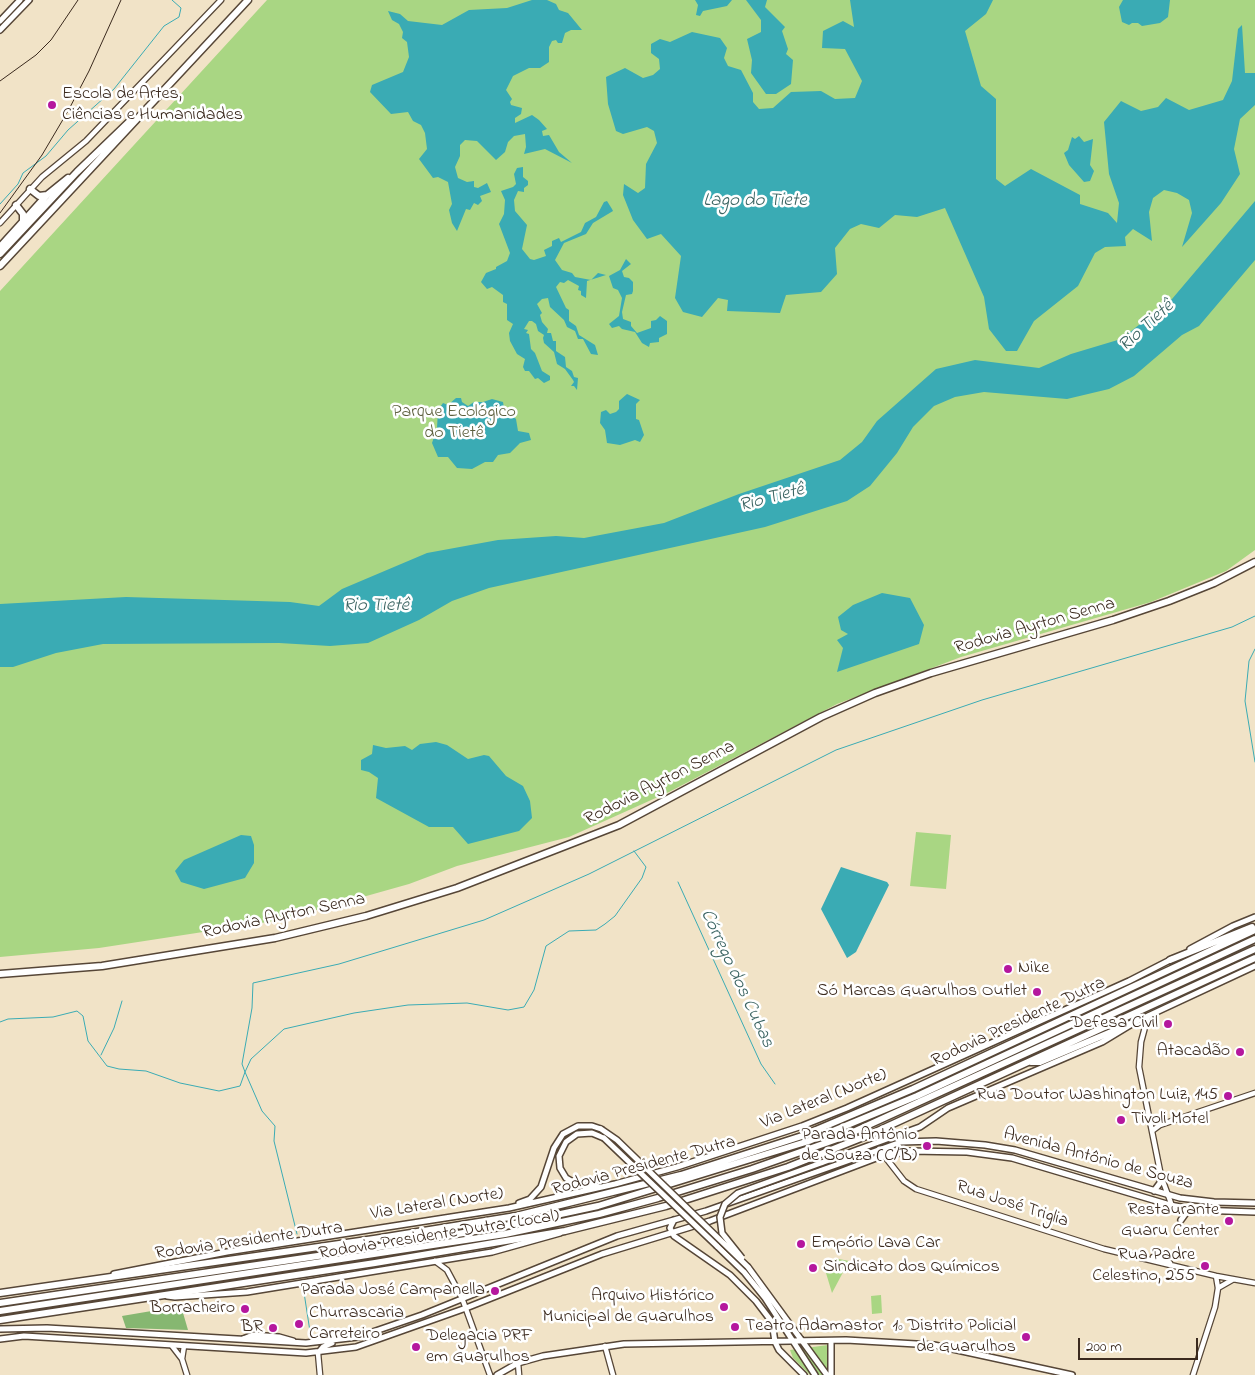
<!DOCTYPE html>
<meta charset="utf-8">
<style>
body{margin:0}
#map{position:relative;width:1255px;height:1375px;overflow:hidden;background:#f1e3c7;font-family:"Indie Flower",sans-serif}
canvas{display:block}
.scale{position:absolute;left:1078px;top:1338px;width:120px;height:22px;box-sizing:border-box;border:2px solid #3b2a1e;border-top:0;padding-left:6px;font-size:15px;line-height:18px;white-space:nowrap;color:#3b2a1e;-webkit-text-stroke:4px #fff;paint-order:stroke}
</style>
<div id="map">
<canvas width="1255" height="1375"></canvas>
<div class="scale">200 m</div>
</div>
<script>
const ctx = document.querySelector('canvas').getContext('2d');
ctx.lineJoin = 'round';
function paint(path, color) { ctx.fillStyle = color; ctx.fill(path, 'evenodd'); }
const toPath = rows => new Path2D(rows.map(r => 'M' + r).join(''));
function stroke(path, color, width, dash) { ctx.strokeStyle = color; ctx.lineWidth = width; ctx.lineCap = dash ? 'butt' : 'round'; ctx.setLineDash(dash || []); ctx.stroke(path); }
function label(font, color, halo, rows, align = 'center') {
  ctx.font = font + ' "Indie Flower",sans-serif'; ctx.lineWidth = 5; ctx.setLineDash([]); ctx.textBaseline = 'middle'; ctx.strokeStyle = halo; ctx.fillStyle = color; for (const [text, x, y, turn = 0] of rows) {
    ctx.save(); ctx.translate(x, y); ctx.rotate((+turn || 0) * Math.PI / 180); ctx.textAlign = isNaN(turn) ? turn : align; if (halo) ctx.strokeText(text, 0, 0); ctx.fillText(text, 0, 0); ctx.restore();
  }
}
paint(toPath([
 [267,0,1255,0,1255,550,1226,571,1151,602,961,657,837,704,669,792,569,837,457,866,409,884,281,920,99,948,0,957,0,291],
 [916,832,951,835,946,889,910,886],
 [839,1259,849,1261,832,1293,823,1263],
 [881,1295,882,1313,872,1314,871,1296],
 [828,1345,829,1375,810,1375,793,1358,790,1350]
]), '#a9d683');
paint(toPath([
 [181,1306,188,1330,126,1328,122,1316]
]), '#86b771');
paint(toPath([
 [532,0,547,0,556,4,559,10,568,13,582,30,571,30,565,33,562,43,558,43,556,40,552,41,549,47,549,62,540,68,529,68,513,76,506,90,512,99,510,102,511,105,522,108,521,114,515,118,515,123,532,115,539,120,547,129,542,131,543,136,549,135,559,152,572,163,545,149,524,154,526,147,525,134,514,136,508,142,505,152,496,160,477,141,465,140,460,145,460,156,455,167,458,178,467,182,474,181,474,187,478,188,487,183,491,192,480,196,482,201,478,205,474,203,470,210,466,209,457,231,452,223,449,210,452,204,448,182,438,177,433,178,419,159,427,149,425,133,421,125,413,121,408,112,391,114,370,92,372,85,403,72,409,57,407,42,402,38,403,32,399,24,392,20,388,11,400,14,408,21,442,25,469,10,507,8],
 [695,0,732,0,727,6,703,11,700,16,696,15,698,5],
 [746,0,767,0,765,7,785,27,782,31,788,49,786,54,793,60,791,84,776,94,766,94,751,73,752,60,747,39,761,32,761,20],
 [850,0,993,0,986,14,965,31,981,86,996,99,996,179,1005,186,1031,169,1080,195,1080,204,1108,213,1117,223,1119,203,1109,174,1104,122,1121,101,1141,111,1158,107,1166,98,1189,110,1223,100,1232,81,1238,29,1242,25,1245,73,1255,73,1255,105,1240,119,1234,149,1240,174,1221,203,1182,247,1192,213,1189,200,1177,193,1164,190,1153,198,1149,212,1152,241,1133,229,1125,237,1126,246,1105,247,1095,253,1078,286,1034,321,1017,351,1006,351,989,329,984,297,945,208,917,217,895,215,879,228,861,224,850,229,835,248,837,274,821,292,786,295,780,313,727,311,728,300,718,298,702,317,683,312,675,298,681,256,661,234,647,239,633,220,623,195,624,184,638,193,645,188,646,164,657,143,654,131,647,127,623,134,616,131,608,104,606,77,625,68,643,78,653,75,660,69,659,59,651,53,651,44,660,39,670,42,692,32,720,38,727,48,724,58,728,66,741,70,753,93,753,102,759,109,773,108,791,92,821,91,835,99,855,98,862,81,845,49,822,48,823,31,843,21,854,27],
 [1123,0,1170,0,1168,17,1160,23,1142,26,1138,23,1132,23,1129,25,1122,22,1119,7],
 [1079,136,1084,142,1093,139,1090,165,1094,171,1090,181,1084,182,1069,165,1064,153,1068,150,1072,137,1075,139],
 [523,167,523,177,528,181,528,185,524,188,524,192,518,191,514,200,515,211,527,225,522,249,530,259,534,260,546,256,544,250,552,246,552,241,559,238,561,242,581,232,585,223,596,217,604,202,607,201,612,209,613,211,593,223,586,234,564,243,555,260,562,270,572,273,575,277,591,280,598,273,606,275,587,281,586,298,581,295,581,291,578,290,579,286,568,280,564,283,560,282,556,287,566,308,569,310,569,321,576,326,579,335,595,345,598,355,591,354,583,339,578,339,575,331,567,327,564,320,550,307,548,298,542,299,537,304,542,313,540,315,542,322,548,329,547,333,551,333,553,341,556,341,556,351,565,357,566,367,572,371,574,377,578,378,577,390,574,386,571,386,574,382,573,380,565,369,557,364,554,352,544,343,543,338,544,335,538,331,536,324,532,321,529,321,524,329,528,330,526,333,529,334,531,349,535,353,542,371,550,376,550,380,544,383,538,378,535,379,529,371,525,371,523,367,525,359,517,354,510,341,509,333,513,324,507,320,507,304,503,302,503,295,492,287,487,289,481,282,486,273,496,269,496,267,507,261,510,253,499,224,504,214,505,200,501,191,513,187,516,184,514,174,517,168],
 [1255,201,1255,260,1199,326,1182,335,1134,376,1109,389,1067,399,984,392,955,397,934,406,913,427,897,453,870,486,847,501,765,527,489,588,452,601,419,620,368,643,330,646,279,643,103,644,56,653,13,667,0,667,0,604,126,597,290,602,319,606,342,589,427,553,498,540,556,536,584,538,664,523,739,494,840,460,862,442,877,421,936,369,975,360,1039,368,1071,354,1121,339,1172,299],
 [626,259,631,264,622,271,624,277,629,278,633,282,633,291,632,294,626,295,622,312,623,319,631,322,631,326,637,333,651,328,651,321,656,320,660,316,667,321,667,334,659,338,659,342,650,343,649,347,642,343,635,332,622,329,619,326,612,328,609,324,619,316,622,298,618,290,613,288,609,276,620,270],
 [627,394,640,400,636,404,636,419,639,420,644,435,640,442,635,440,620,445,607,443,605,430,600,423,601,412,606,410,610,414,616,412,619,409,619,401],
 [456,398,461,398,462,402,468,406,474,402,483,402,492,399,503,402,504,408,516,419,518,431,529,433,531,440,520,443,510,453,498,455,493,462,485,462,472,469,457,468,448,457,438,457,432,443,437,428,438,410,443,403,448,405],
 [882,593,910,598,924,625,919,644,837,672,843,648,837,640,848,634,841,630,838,617,853,605],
 [436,742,447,745,468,759,484,755,489,756,506,776,523,786,530,801,532,818,519,831,468,844,453,827,429,827,376,798,378,778,369,772,361,770,361,760,372,754,373,745,386,748,405,746,412,750,420,744],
 [241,835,251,836,254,845,254,863,245,878,204,889,181,882,175,871,184,860],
 [841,867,887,882,889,885,856,952,847,958,821,909]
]), '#3aabb4');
stroke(toPath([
 [0,204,18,184,23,173,46,156,68,130,114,89,164,26,179,17,181,8,172,0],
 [1255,649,1249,661,1245,701,1255,762],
 [678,882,761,1064,775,1084],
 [0,1022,8,1019,53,1017,77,1011,83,1016,88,1041,107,1066,119,1069,146,1071,180,1083,219,1091,240,1086,245,1072,242,1064,252,1008,253,983,339,964,484,920,589,874,836,750,982,700,1232,627,1255,616],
 [101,1055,114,1028,122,1001],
 [297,1234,274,1141,275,1126,262,1111,245,1072,251,1059,284,1029,354,1013,408,1005,467,1003,508,1010,524,1007,534,990,546,946,569,931,596,930,605,924,615,916,642,878,646,867,634,851],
 [303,1286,311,1338]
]), '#3aabb4', 1);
const minor = toPath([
 [0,223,42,177,86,141,221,0],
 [1148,1016,1141,1042,1139,1067,1161,1176,1172,1206],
 [1152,1131,1160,1125,1255,1093],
 [879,1149,904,1181,916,1189,1104,1249,1216,1276,1255,1283],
 [1153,1257,1170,1263],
 [435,1261,447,1270,462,1298,490,1375],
 [1218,1288,1232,1280],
 [172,1346,182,1359,187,1375],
 [605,1346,613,1375],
 [318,1353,320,1375],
 [182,1359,184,1346],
 [518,1363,519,1375],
 [1193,1375,1215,1307,1218,1288,1216,1276]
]);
const major = toPath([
 [0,21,20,0],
 [0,30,29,0],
 [1190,949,1233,926,1255,917],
 [821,1163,920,1127,948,1108,1102,1042,1135,1022,1255,966],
 [597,1186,580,1186,566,1178,560,1168,559,1156,566,1142,577,1134,592,1133,604,1138],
 [1154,1191,1160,1183,1161,1176],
 [519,1203,530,1199,541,1187,554,1148,563,1134,578,1126,592,1126,601,1129],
 [674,1220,670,1228,674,1236,730,1275,756,1301,772,1322,775,1342,779,1350,804,1375],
 [1181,1220,1186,1213,1191,1210],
 [717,1246,744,1272,765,1298,815,1375],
 [748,1267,827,1375],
 [114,1274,227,1252,509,1208,615,1184,677,1167,802,1126,847,1108,1129,981,1172,959],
 [167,1296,175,1297,247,1292,492,1252,560,1233],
 [0,1329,47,1328,306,1343,358,1337,422,1315,617,1236,706,1211,901,1142,936,1141,985,1145,1015,1150,1180,1198,1214,1202,1255,1203],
 [0,1339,24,1336,306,1353,356,1347,466,1308,602,1254,710,1221,879,1157,910,1151,967,1152,1012,1158,1170,1205,1197,1210,1255,1212],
 [243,1339,253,1335,279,1337,293,1341],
 [831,1341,831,1375],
 [318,1353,323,1347,332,1343],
 [497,1375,518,1363,543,1356,624,1344,846,1340,934,1345,1072,1375]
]);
const highway = toPath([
 [30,189,39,196,47,195],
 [16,205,23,214,23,222],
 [0,247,47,195,68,178],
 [0,254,77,172,130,121],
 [0,266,248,0],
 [1170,960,1252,927],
 [0,974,102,966,275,938,366,916,457,888,619,825,821,717,875,693,931,673,1113,620,1169,601,1214,583,1255,562],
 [1031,1062,1040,1062,1135,1022],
 [0,1293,374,1239,516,1216,681,1175,802,1136,913,1089,1255,930],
 [0,1303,392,1245,505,1226,598,1206,809,1141,917,1096,1255,939],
 [0,1311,505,1234,599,1214,658,1198,752,1169,840,1138,1255,949],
 [0,1320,375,1263,565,1231,666,1206,788,1167,871,1134,1255,958]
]);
stroke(minor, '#564637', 7);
stroke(major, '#564637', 8);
stroke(highway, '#564637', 9);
stroke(minor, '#fff', 4.5);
stroke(major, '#fff', 5);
stroke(highway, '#fff', 6);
stroke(toPath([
 [0,81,36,55,51,40,78,0],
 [0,213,42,155,68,111,89,71,121,0]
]), '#3b2a1e', 1);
const majorBridge = toPath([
 [601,1129,617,1140,748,1267],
 [604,1138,717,1246],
 [742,1258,722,1233,720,1217,725,1204,738,1193,821,1163]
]);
stroke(majorBridge, '#564637', 8, []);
stroke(majorBridge, '#fff', 5);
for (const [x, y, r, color] of [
 [52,105,5,"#b5179e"],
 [1008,969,5,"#b5179e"],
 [1037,992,5,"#b5179e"],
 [1168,1024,5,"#b5179e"],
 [1240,1052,5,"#b5179e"],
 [1228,1096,5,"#b5179e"],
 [1121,1120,5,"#b5179e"],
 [927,1146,5,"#b5179e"],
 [1229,1221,5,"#b5179e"],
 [801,1244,5,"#b5179e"],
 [1205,1266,5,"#b5179e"],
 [813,1268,5,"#b5179e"],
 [495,1291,5,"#b5179e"],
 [724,1307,5,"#b5179e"],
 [245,1309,5,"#b5179e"],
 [299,1324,5,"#b5179e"],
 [735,1327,5,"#b5179e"],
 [273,1328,5,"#b5179e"],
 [1026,1337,5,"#b5179e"],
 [416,1347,5,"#b5179e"]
]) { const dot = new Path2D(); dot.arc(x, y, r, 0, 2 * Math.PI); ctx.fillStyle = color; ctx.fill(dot); stroke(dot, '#fff', 2); }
label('18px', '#3b2a1e', '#fff', [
 ["Escola de Artes,",62,95,"left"],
 ["Ciências e Humanidades",62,116,"left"],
 ["Nike",1018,969,"left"],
 ["Só Marcas Guarulhos Outlet",1027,992],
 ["Defesa Civil",1158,1024],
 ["Atacadão",1230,1052],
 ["Rua Doutor Washington Luiz, 145",1218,1096],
 ["Tivoli Motel",1131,1120,"left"],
 ["Parada Antônio",917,1136],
 ["de Souza (C/B)",917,1157],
 ["Restaurante",1219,1211],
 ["Guaru Center",1219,1232],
 ["Empório Lava Car",811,1244,"left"],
 ["Rua Padre",1195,1256],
 ["Celestino, 255",1195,1277],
 ["Sindicato dos Químicos",823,1268,"left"],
 ["Parada José Campanella",485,1291],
 ["Arquivo Histórico",714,1297],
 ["Municipal de Guarulhos",714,1318],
 ["Borracheiro",235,1309],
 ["Churrascaria",309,1314,"left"],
 ["Carreteiro",309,1335,"left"],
 ["Teatro Adamastor",745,1327,"left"],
 ["1º Distrito Policial",1016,1327],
 ["de Guarulhos",1016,1348],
 ["BR",263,1328],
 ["Delegacia PRF",426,1337,"left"],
 ["em Guarulhos",426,1358,"left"]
], 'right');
label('18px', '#5c5e3c', '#fff', [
 ["Parque Ecológico",454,413],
 ["do Tietê",454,434]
]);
label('18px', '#3b2a1e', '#fff', [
 ["Rodovia Ayrton Senna",1035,627,-16],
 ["Rodovia Ayrton Senna",660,784,-27],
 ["Rodovia Ayrton Senna",284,917,-12],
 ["Rodovia Presidente Dutra",1019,1023,-25],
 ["Via Lateral (Norte)",824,1100,-22],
 ["Avenida Antônio de Souza",1098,1160,15],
 ["Rodovia Presidente Dutra",644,1167,-15],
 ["Via Lateral (Norte)",437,1205,-9],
 ["Rua José Triglia",1012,1205,18],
 ["Rodovia Presidente Dutra (Local)",439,1236,-9],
 ["Rodovia Presidente Dutra",249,1242,-8]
]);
label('italic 19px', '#3b6462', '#fff', [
 ["Lago do Tiete",755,202],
 ["Rio Tietê",1147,327,-42],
 ["Rio Tietê",772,499,-15],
 ["Rio Tietê",376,607],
 ["Córrego dos Cubas",736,979,65]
]);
</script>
